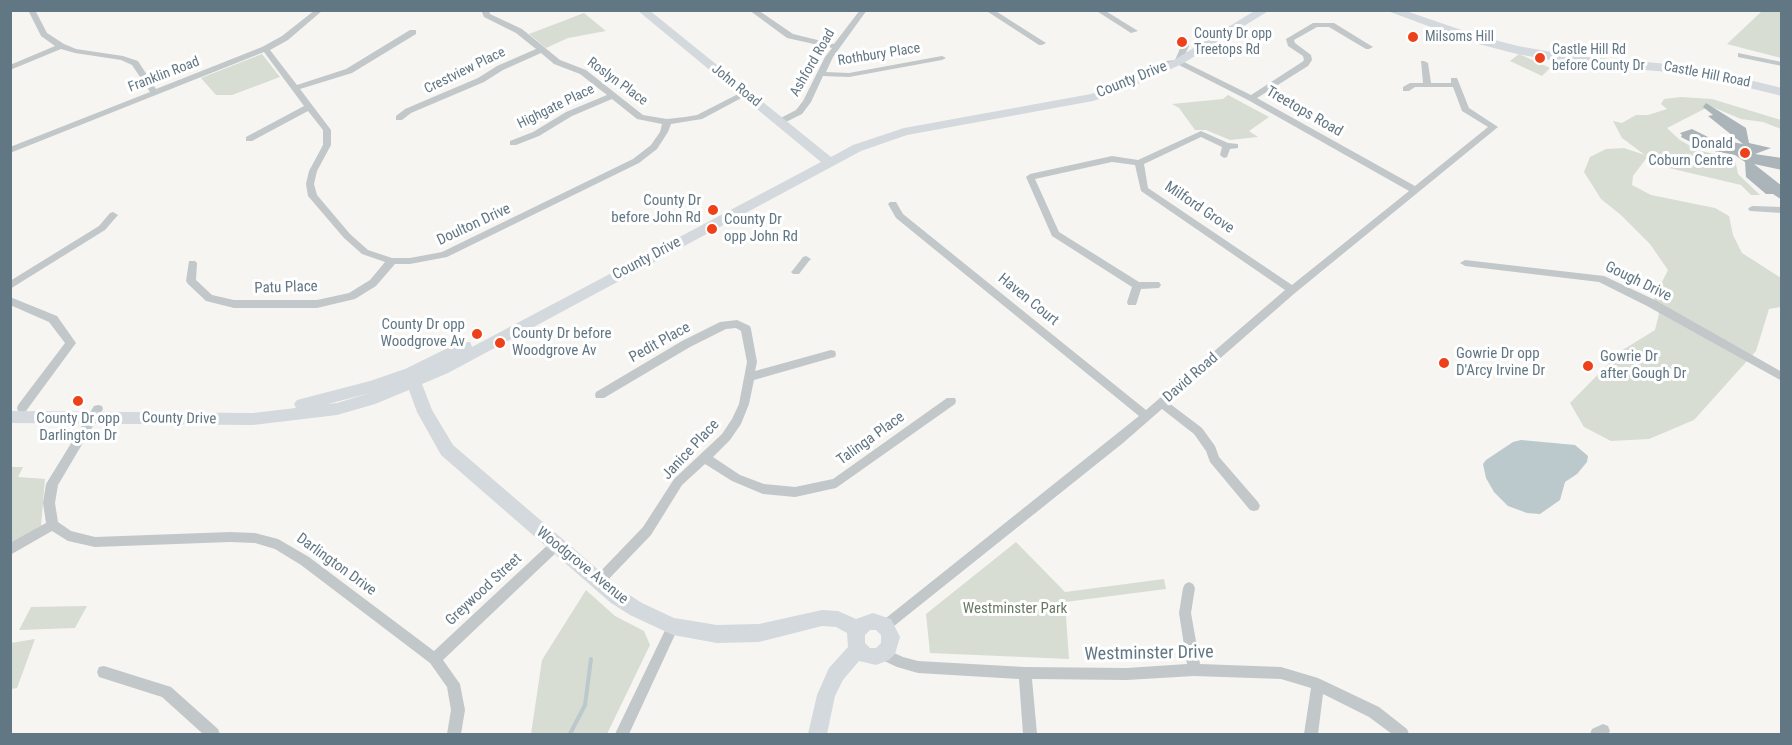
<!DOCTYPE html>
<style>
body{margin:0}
#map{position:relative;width:1792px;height:745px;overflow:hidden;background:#f6f5f1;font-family:"Roboto Condensed",sans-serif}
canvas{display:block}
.frame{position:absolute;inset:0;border:12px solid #627784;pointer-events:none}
</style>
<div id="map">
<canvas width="1792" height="745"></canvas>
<div class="frame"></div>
</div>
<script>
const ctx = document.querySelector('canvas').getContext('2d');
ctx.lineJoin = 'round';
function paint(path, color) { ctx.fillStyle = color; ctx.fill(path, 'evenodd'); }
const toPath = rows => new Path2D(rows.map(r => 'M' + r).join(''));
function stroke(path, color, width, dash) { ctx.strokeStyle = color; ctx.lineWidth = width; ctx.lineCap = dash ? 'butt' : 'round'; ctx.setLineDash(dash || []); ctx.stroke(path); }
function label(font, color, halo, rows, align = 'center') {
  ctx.font = font + ' "Roboto Condensed",sans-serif'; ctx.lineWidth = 6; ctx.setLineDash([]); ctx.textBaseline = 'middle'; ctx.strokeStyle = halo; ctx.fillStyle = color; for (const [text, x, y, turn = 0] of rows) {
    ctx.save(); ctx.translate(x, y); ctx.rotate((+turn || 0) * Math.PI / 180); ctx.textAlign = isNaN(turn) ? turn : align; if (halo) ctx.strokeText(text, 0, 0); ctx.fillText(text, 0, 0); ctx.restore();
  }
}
paint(toPath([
 [1762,11,1781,11,1781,58,1727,44],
 [584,13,606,31,568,38,546,48,529,34],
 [262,54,280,77,232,95,216,95,201,78],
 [1519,54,1550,68,1542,76,1510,61],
 [1228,95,1269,117,1249,131,1258,137,1230,140,1206,130,1195,130,1179,108,1172,104,1223,99],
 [1681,97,1712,99,1781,120,1781,129,1763,122,1741,119,1710,106,1667,128,1680,140,1697,150,1735,159,1738,174,1760,195,1751,195,1741,185,1669,168,1648,156,1633,176,1632,185,1651,195,1715,208,1729,216,1733,235,1742,253,1781,278,1781,307,1769,309,1756,351,1694,420,1649,439,1611,441,1584,427,1570,403,1621,351,1655,330,1659,314,1654,298,1668,270,1650,244,1621,215,1601,199,1584,172,1590,157,1606,149,1624,148,1645,155,1622,138,1613,121,1622,123,1636,115,1648,115,1667,109,1661,104,1664,99],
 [11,467,23,467,18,477,45,479,41,526,11,545],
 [1016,542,1065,592,1164,579,1166,589,1065,602,1069,659,930,653,926,614],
 [586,590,615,616,644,631,650,645,607,734,531,734,542,660],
 [87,606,75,628,19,630,31,607],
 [35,639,17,688,11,689,11,643]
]), '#d7ddd2');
paint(toPath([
 [1521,440,1575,445,1588,456,1587,462,1577,474,1565,482,1560,500,1540,514,1527,513,1508,506,1494,492,1486,478,1483,464,1486,460,1513,442]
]), '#bbc8cc');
stroke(toPath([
 [570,734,585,705,591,659]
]), '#bbc8cc', 4);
paint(toPath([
 [1706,103,1746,128,1749,143,1771,148,1755,154,1782,158,1782,170,1754,164,1782,186,1782,200,1773,194,1766,194,1746,177,1745,162,1735,155,1704,149,1681,137,1682,135,1680,133,1692,129,1710,138,1743,144,1708,116,1713,115,1703,107]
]), '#abb4b9');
paint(toPath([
 [28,10,35,10,47,33,64,44,76,49,123,56,138,61,156,89,262,47,282,36,315,10,323,10,288,40,270,50,297,85,346,69,410,30,416,30,416,34,352,73,300,89,331,130,331,145,317,171,314,184,317,195,350,234,368,250,392,258,410,258,442,252,633,159,651,145,660,132,662,124,637,119,612,99,572,116,539,136,516,145,510,145,510,141,533,132,566,112,607,95,580,74,554,64,541,53,503,70,484,82,411,113,402,120,396,120,396,116,405,109,478,78,497,66,536,49,516,33,484,17,481,10,489,10,490,14,522,29,560,60,586,70,643,115,667,119,685,117,697,115,742,92,745,92,749,94,702,119,671,124,668,132,657,149,639,163,447,257,410,264,395,264,376,286,355,299,317,308,234,308,206,301,188,284,186,281,189,261,195,261,197,263,196,280,212,295,234,300,317,300,349,293,370,280,385,262,362,254,344,238,308,196,306,184,309,171,323,145,323,130,308,111,252,141,246,141,246,137,304,106,264,52,10,153,10,147,150,92,132,65,121,60,75,53,61,49,10,70,10,65,55,46,41,36,28,10],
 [749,10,758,10,793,34,834,44,860,10,867,10,833,57,826,72,849,73,942,56,946,58,942,60,849,77,823,76,811,102,802,114,780,125,777,124,777,120,796,110,803,101,825,57,832,48,787,38,749,10],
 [985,10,994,10,1046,43,1042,45,1039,45,985,10],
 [1095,10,1104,10,1138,31,1131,33,1095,10],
 [1313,23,1334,23,1373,47,1369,49,1366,49,1329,27,1317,27,1294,40,1295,43,1311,55,1312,60,1308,66,1257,98,1415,186,1488,127,1462,111,1453,87,1415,87,1409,91,1403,91,1403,87,1410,83,1423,83,1421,61,1424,61,1428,63,1431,83,1451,83,1451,78,1457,78,1469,108,1498,127,1295,293,1169,403,1202,428,1215,446,1219,457,1258,502,1260,506,1258,510,1254,511,1250,510,1210,462,1206,451,1194,434,1162,409,1123,443,889,630,885,632,881,630,879,626,881,622,1139,416,896,218,888,204,890,202,896,202,903,214,1146,410,1285,290,1141,191,1135,165,1112,162,1035,179,1059,232,1139,282,1159,282,1161,285,1159,288,1141,289,1136,305,1128,305,1127,302,1132,287,1052,236,1026,177,1030,174,1112,156,1138,160,1201,131,1228,143,1238,144,1238,148,1230,149,1227,157,1224,158,1220,155,1222,147,1201,137,1144,164,1148,188,1292,285,1409,191,1248,100,1177,64,1158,66,1154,64,1158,62,1175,60,1182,44,1188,44,1189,46,1182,61,1251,95,1302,62,1304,60,1303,56,1288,46,1286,39,1313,23],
 [1738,53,1782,62,1782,66,1738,57,1738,53],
 [1753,206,1782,207,1782,213,1750,211,1748,209,1750,207,1753,206],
 [113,212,118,215,105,230,10,289,10,281,99,226,110,213,113,212],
 [806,256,811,259,809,261,799,274,793,274,791,272,793,270,803,257,806,256],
 [1465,260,1604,276,1655,300,1782,372,1782,381,1647,306,1599,282,1465,266,1460,263,1465,260],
 [10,297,57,316,76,343,26,411,22,412,18,411,17,408,18,405,65,343,49,322,10,305,10,297],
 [737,320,750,326,751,329,757,362,755,371,831,350,835,351,836,354,835,357,831,358,754,380,749,404,741,424,730,440,713,457,740,475,764,484,795,487,833,479,947,398,955,398,956,401,955,404,836,488,795,497,763,494,732,481,705,464,682,485,651,535,603,585,599,587,595,585,593,581,595,577,643,527,674,479,722,434,732,419,739,404,747,362,741,331,736,328,726,329,690,347,604,398,596,398,595,395,596,392,682,341,720,322,737,320],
 [98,405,102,406,103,409,58,485,55,503,58,522,71,531,95,537,230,532,255,533,278,539,309,557,434,651,552,541,556,540,560,541,562,545,560,549,443,660,460,684,465,710,461,734,447,734,451,710,447,687,430,663,301,565,275,549,255,543,230,542,95,547,68,541,52,531,10,555,10,543,46,523,43,503,46,484,94,406,98,405],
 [1189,582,1193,584,1195,588,1191,613,1200,664,1281,667,1318,678,1379,707,1407,729,1409,734,1392,734,1369,717,1323,694,1318,734,1304,734,1311,688,1281,679,1194,676,1127,680,1032,679,1037,734,1023,734,1019,679,918,673,897,667,878,658,877,654,878,650,883,648,903,657,918,661,1025,667,1127,668,1187,664,1179,613,1183,588,1185,584,1189,582],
 [673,620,677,622,679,626,629,734,615,734,669,622,673,620],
 [104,666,171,687,218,729,220,734,203,734,162,697,99,677,97,672,99,667,104,666],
 [1603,724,1608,726,1610,731,1608,734,1590,734,1592,729,1603,724]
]), '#c2c7c9');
paint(toPath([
 [637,10,649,10,831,157,853,145,904,128,1091,94,1112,88,1174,60,1256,10,1270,10,1182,64,1120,92,1093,101,907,135,861,151,448,373,422,384,432,410,453,445,623,591,642,603,674,618,717,625,759,624,822,610,838,611,856,619,873,613,891,619,900,637,895,654,889,660,876,665,859,661,843,680,835,696,827,734,808,734,817,695,829,668,848,647,847,633,836,627,822,626,759,642,717,643,673,635,630,615,611,603,441,455,417,412,409,390,375,404,337,415,253,425,10,423,10,411,253,413,296,408,294,404,297,400,370,381,405,369,460,342,470,342,472,347,821,162,637,10],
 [370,393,337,403,328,404,370,393],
 [870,630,876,630,881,635,881,643,876,648,870,648,865,643,865,635,870,630]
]), '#d3d9dc');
paint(toPath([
 [1385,10,1403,10,1479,36,1518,46,1574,56,1692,66,1782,88,1782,96,1692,74,1574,64,1517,54,1471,42,1385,10]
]), '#d3d9dc');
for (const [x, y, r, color] of [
 [1413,37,6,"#ed411a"],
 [1182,42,6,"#ed411a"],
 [1540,58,6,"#ed411a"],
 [1745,153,6,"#ed411a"],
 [713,210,6,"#ed411a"],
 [712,229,6,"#ed411a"],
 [477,334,6,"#ed411a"],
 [500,343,6,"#ed411a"],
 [1444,363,6,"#ed411a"],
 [1588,366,6,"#ed411a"],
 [78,401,6,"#ed411a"]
]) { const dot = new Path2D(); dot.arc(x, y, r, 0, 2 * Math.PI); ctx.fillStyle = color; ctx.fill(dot); stroke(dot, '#fff', 2); }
label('14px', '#627784', '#fff', [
 ["County Dr opp",1194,34],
 ["Treetops Rd",1194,50],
 ["Milsoms Hill",1425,37],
 ["Castle Hill Rd",1552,50],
 ["before County Dr",1552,66]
], 'left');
label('14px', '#627784', '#fff', [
 ["Rothbury Place",879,55,-9],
 ["Ashford Road",813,63,-60],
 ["Crestview Place",465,71,-26],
 ["Franklin Road",164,75,-21],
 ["Castle Hill Road",1707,75,11],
 ["Roslyn Place",617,82,36],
 ["John Road",736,86,39],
 ["Highgate Place",556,107,-26]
]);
label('15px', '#627784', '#fff', [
 ["County Drive",1132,80,-22],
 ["Treetops Road",1304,112,30],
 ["Milford Grove",1199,208,34],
 ["Doulton Drive",474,225,-25],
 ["County Drive",647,259,-28],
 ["Gough Drive",1638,282,26],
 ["Patu Place",286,288,-2],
 ["Haven Court",1028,300,39],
 ["Pedit Place",660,343,-29],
 ["David Road",1191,378,-41],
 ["County Drive",179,419,1],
 ["Talinga Place",871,439,-36],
 ["Janice Place",691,450,-47],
 ["Darlington Drive",336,565,36],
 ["Woodgrove Avenue",582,566,39],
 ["Greywood Street",484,590,-43]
]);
label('15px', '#627784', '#fff', [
 ["Donald",1733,144,"right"],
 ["Coburn Centre",1733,161,"right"],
 ["County Dr",701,201,"right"],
 ["before John Rd",701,218,"right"],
 ["County Dr",724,220],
 ["opp John Rd",724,237],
 ["County Dr opp",465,325,"right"],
 ["Woodgrove Av",465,342,"right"],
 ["County Dr before",512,334],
 ["Woodgrove Av",512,351],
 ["Gowrie Dr opp",1456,354],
 ["D'Arcy Irvine Dr",1456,371],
 ["Gowrie Dr",1600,357],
 ["after Gough Dr",1600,374],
 ["County Dr opp",78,419,"center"],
 ["Darlington Dr",78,436,"center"]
], 'left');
label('15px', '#687b62', '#fff', [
 ["Westminster Park",1015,609]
]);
label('18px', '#627784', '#fff', [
 ["Westminster Drive",1149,654,-1]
]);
</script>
